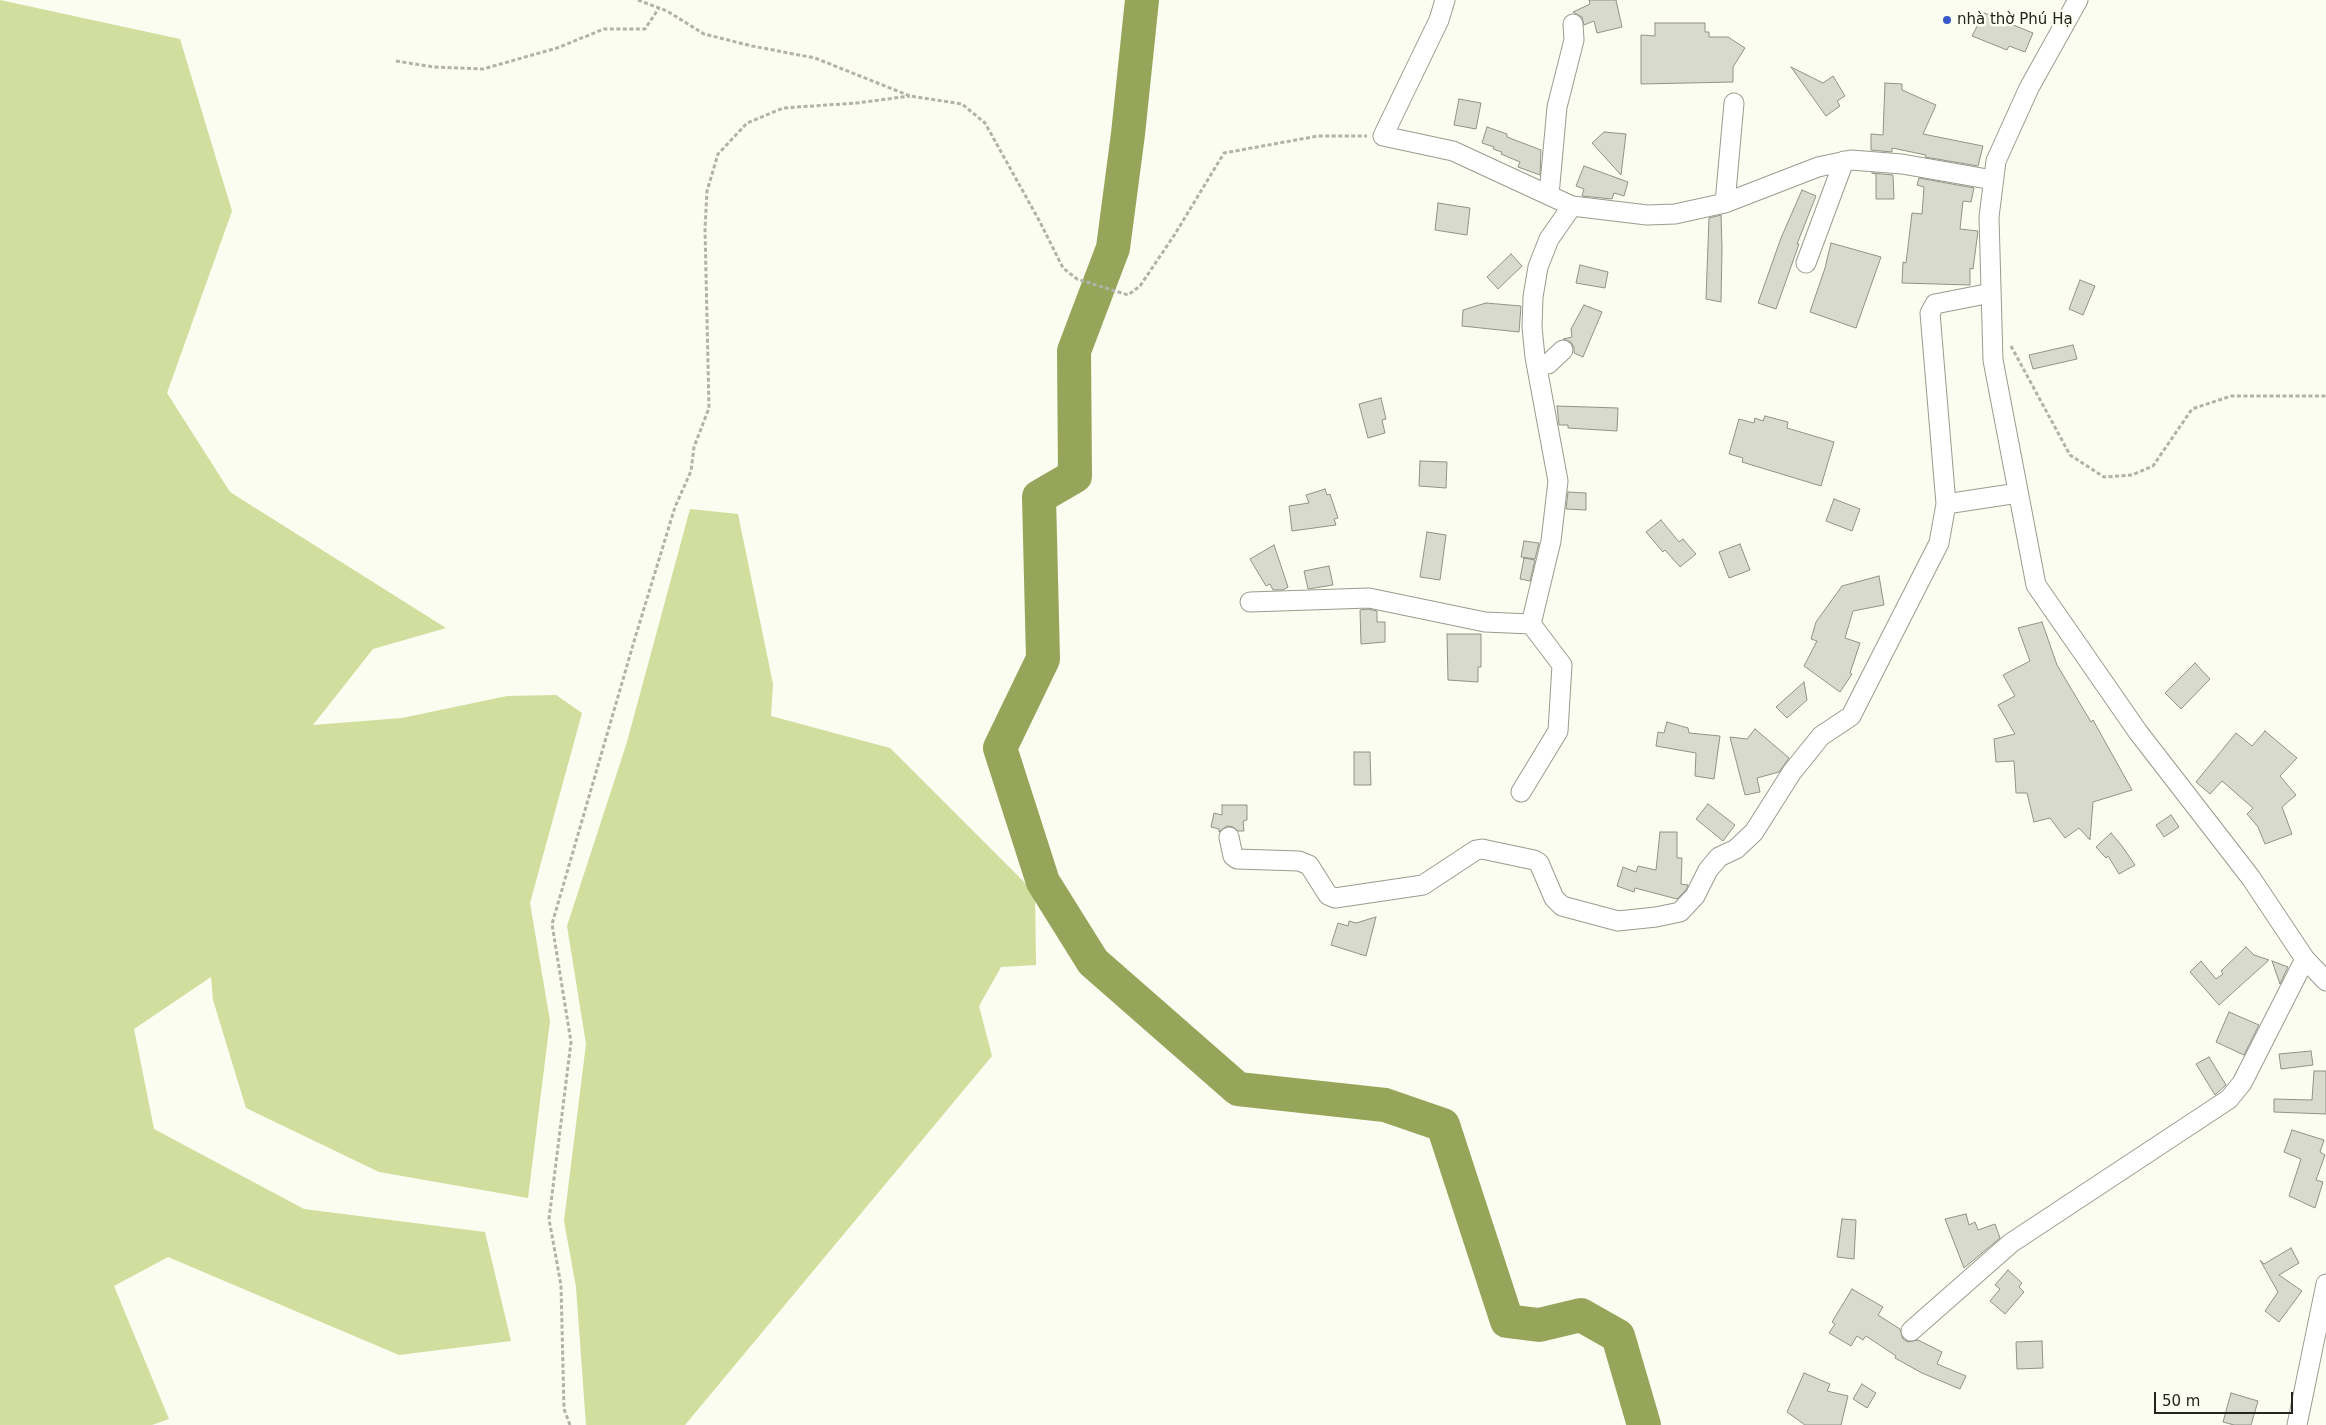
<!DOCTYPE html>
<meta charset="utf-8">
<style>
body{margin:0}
#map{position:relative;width:2326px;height:1425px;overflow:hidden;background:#fafdef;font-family:"DejaVu Sans",sans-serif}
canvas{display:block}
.scale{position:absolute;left:2154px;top:1392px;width:139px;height:22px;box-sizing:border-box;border:2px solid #23241f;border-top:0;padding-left:6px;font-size:15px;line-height:18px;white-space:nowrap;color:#23241f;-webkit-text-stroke:4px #fafdef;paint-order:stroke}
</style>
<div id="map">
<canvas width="2326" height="1425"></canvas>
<div class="scale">50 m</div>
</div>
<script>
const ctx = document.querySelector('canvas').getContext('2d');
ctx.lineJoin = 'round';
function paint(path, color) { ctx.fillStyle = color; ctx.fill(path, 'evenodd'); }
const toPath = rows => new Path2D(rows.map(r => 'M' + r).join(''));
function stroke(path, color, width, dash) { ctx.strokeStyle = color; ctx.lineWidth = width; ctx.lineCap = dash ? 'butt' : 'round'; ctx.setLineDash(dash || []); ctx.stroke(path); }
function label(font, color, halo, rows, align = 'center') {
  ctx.font = font + ' "DejaVu Sans",sans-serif'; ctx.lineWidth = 5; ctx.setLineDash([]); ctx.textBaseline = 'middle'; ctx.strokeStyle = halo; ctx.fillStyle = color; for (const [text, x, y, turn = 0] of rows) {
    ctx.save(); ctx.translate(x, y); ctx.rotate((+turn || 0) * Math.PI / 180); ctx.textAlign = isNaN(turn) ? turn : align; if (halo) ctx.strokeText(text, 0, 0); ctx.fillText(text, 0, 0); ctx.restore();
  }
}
paint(toPath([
 [0,0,180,39,232,211,167,393,230,492,446,628,373,649,313,725,402,718,507,696,556,695,582,713,530,903,550,1021,528,1198,379,1172,246,1108,213,1000,211,977,134,1029,154,1129,304,1209,485,1232,511,1341,399,1355,168,1257,114,1286,169,1419,152,1425,0,1425],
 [690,509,738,514,773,684,771,716,890,748,1035,893,1036,965,1001,967,979,1006,992,1056,685,1425,586,1425,576,1287,564,1221,586,1044,567,926,627,742]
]), '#d1de9d');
stroke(toPath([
 [1142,0,1128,134,1113,248,1074,351,1075,476,1039,497,1043,659,1000,748,1043,882,1093,962,1238,1089,1385,1105,1443,1125,1507,1321,1539,1325,1581,1315,1618,1336,1644,1425]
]), '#97a55b', 34);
const building = toPath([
 [1589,0,1616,0,1622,27,1597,33,1594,21,1584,25,1582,17,1573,12,1590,4,1589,0],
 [1984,13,2033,33,2025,52,2009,46,2007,50,1972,36,1984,13],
 [1655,23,1705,23,1705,32,1709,32,1709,37,1728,37,1745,48,1733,67,1733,82,1641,84,1641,35,1655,36,1655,23],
 [1791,67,1823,83,1833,76,1845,96,1837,101,1840,106,1826,116,1791,67],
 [1885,83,1902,84,1902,90,1936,105,1923,134,1983,146,1978,166,1925,157,1926,155,1892,148,1892,152,1871,150,1871,134,1883,135,1885,83],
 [1459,99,1481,103,1476,129,1454,125,1459,99],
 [1487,127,1507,134,1507,137,1541,150,1540,175,1518,167,1520,162,1501,154,1502,152,1493,149,1494,147,1482,143,1487,127],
 [1604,132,1626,134,1621,175,1592,143,1604,132],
 [1584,166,1628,182,1624,196,1614,193,1612,199,1582,196,1584,189,1576,186,1584,166],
 [1872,173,1893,175,1894,199,1876,199,1876,174,1872,173],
 [1919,178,1974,188,1971,202,1963,201,1960,229,1978,231,1973,269,1970,268,1970,285,1902,283,1903,262,1906,263,1912,213,1922,214,1924,187,1917,185,1919,178],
 [1802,190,1816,196,1797,244,1799,244,1776,309,1758,303,1781,238,1802,190],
 [1438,203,1470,208,1467,235,1435,230,1438,203],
 [1721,215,1722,248,1721,302,1706,299,1709,218,1721,215],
 [1831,243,1881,257,1856,328,1810,312,1825,268,1831,243],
 [1511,254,1522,266,1498,289,1487,277,1511,254],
 [1580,265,1608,272,1605,288,1576,283,1580,265],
 [2080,280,2095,286,2083,315,2069,309,2080,280],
 [1486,303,1521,306,1519,332,1462,326,1463,310,1486,303],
 [1584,305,1602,312,1583,357,1574,353,1574,347,1571,342,1563,339,1572,337,1571,329,1584,305],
 [2073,345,2077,359,2033,369,2029,355,2073,345],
 [1381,398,1386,419,1382,420,1385,433,1368,438,1359,404,1381,398],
 [1557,406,1618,408,1617,431,1568,428,1568,425,1559,425,1557,406],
 [1765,416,1788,422,1787,428,1834,442,1821,486,1742,462,1743,458,1729,454,1739,419,1754,423,1755,418,1763,421,1765,416],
 [1420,461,1447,462,1446,488,1419,486,1420,461],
 [1325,489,1327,495,1330,494,1338,518,1334,519,1336,525,1292,531,1289,506,1309,503,1306,495,1325,489],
 [1568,492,1586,493,1586,510,1566,509,1568,492],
 [1834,499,1860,509,1852,531,1826,521,1834,499],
 [1661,520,1679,542,1683,539,1696,554,1680,567,1665,550,1663,552,1646,532,1661,520],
 [1427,532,1446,535,1440,580,1420,577,1427,532],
 [1524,541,1539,543,1535,559,1521,557,1524,541],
 [1740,544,1750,570,1729,578,1719,552,1740,544],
 [1274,545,1288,587,1283,590,1273,590,1270,584,1266,586,1250,559,1274,545],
 [1524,558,1535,560,1530,581,1520,579,1524,558],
 [1329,566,1333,585,1308,589,1304,571,1329,566],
 [1879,576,1884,605,1853,611,1845,638,1860,643,1850,673,1852,674,1840,692,1804,666,1817,641,1811,639,1816,622,1842,586,1879,576],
 [1368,609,1377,611,1377,622,1385,622,1385,642,1361,644,1360,610,1368,609],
 [2042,622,2057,665,2091,722,2093,720,2132,790,2093,802,2090,840,2079,828,2065,838,2050,818,2034,822,2027,793,2016,793,2014,761,1996,762,1994,739,2015,734,1998,705,2015,696,2003,675,2030,661,2018,628,2042,622],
 [1447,634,1481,634,1481,667,1478,667,1478,682,1448,680,1447,634],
 [2195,663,2210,679,2181,709,2165,693,2195,663],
 [1804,682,1807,700,1787,718,1776,707,1804,682],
 [1667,722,1688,728,1689,733,1720,736,1714,779,1695,776,1696,753,1656,746,1658,732,1664,733,1667,722],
 [1755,729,1789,758,1779,772,1757,778,1760,792,1745,795,1730,737,1747,739,1755,729],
 [2265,731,2297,758,2280,776,2296,795,2282,807,2292,834,2265,844,2258,827,2247,814,2253,808,2222,781,2210,794,2196,782,2236,733,2252,746,2265,731],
 [1354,752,1370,752,1371,785,1354,785,1354,752],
 [1708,804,1735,825,1723,841,1696,819,1708,804],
 [1222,805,1247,805,1247,820,1243,821,1244,831,1238,831,1233,827,1227,826,1219,832,1219,829,1211,827,1214,813,1222,815,1222,805],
 [2171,815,2179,827,2164,837,2156,825,2171,815],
 [1660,832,1677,832,1677,858,1682,858,1681,884,1688,885,1686,890,1677,899,1635,888,1634,892,1617,886,1623,867,1636,872,1638,866,1656,870,1660,832],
 [2111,833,2122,846,2135,865,2119,874,2108,856,2106,858,2096,847,2111,833],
 [1376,917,1366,956,1331,945,1338,923,1348,926,1349,921,1356,923,1376,917],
 [2246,947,2254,955,2269,960,2219,1005,2190,972,2201,961,2216,979,2223,974,2221,971,2246,947],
 [2272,961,2288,967,2280,984,2272,961],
 [2229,1012,2259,1025,2244,1055,2216,1042,2229,1012],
 [2311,1051,2313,1065,2281,1069,2279,1054,2311,1051],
 [2209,1057,2226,1085,2215,1095,2196,1064,2209,1057],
 [2314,1071,2326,1071,2326,1114,2274,1112,2274,1099,2312,1100,2314,1071],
 [2292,1130,2324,1140,2320,1152,2325,1155,2316,1180,2323,1182,2315,1208,2289,1196,2301,1159,2284,1152,2292,1130],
 [1966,1214,1969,1225,1975,1222,1978,1230,1995,1224,2000,1238,1964,1268,1945,1219,1966,1214],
 [1842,1219,1856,1220,1854,1259,1837,1257,1842,1219],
 [2291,1248,2299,1263,2279,1275,2302,1291,2279,1322,2265,1311,2278,1292,2260,1260,2264,1264,2291,1248],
 [2008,1270,2022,1283,2019,1287,2024,1292,2005,1314,1990,1301,2000,1289,1995,1285,2008,1270],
 [1852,1289,1883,1307,1878,1315,1900,1329,1903,1339,1908,1342,1918,1340,1942,1352,1937,1364,1966,1376,1960,1389,1922,1373,1895,1358,1896,1356,1866,1336,1863,1340,1857,1336,1851,1346,1829,1333,1835,1324,1832,1322,1852,1289],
 [2042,1341,2043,1368,2017,1369,2016,1342,2042,1341],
 [1804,1373,1830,1384,1827,1391,1848,1396,1841,1425,1805,1425,1787,1412,1804,1373],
 [1862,1384,1876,1393,1867,1408,1853,1399,1862,1384],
 [2231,1393,2258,1401,2251,1425,2234,1425,2223,1422,2231,1393]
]);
paint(building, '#d7dacd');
stroke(building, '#909386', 1);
const minor = toPath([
 [1445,0,1439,20,1383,136,1453,151,1572,206,1647,215,1675,214,1725,203,1818,167,1851,160,1902,164,1993,180],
 [2078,0,2029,88,1996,161,1989,217,1993,360,2036,585,2138,732,2251,878,2305,959,2326,981],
 [1549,195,1557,107,1574,40,1573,24],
 [1725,203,1734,103],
 [1806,263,1844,161],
 [1537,365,1548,364,1563,350],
 [1946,504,1930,313,1935,304,1991,293],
 [1250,602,1369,598,1485,622,1531,624,1551,541,1558,481,1535,357,1532,327,1533,297,1538,267,1549,239,1572,206],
 [1521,792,1558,731,1562,665,1531,624],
 [1229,837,1233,856,1237,859,1299,861,1309,865,1328,895,1335,898,1423,885,1476,850,1482,849,1534,860,1539,863,1554,898,1562,906,1618,921,1656,917,1680,912,1695,896,1708,870,1719,857,1736,849,1754,832,1792,772,1821,736,1851,716,1939,543,1946,504,2018,493],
 [1911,1331,2011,1243,2229,1099,2242,1083,2305,959],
 [2297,1425,2326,1284]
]);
stroke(minor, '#999c90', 21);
stroke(toPath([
 [638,0,667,11,704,34,752,46,815,58,910,96,962,104,985,123,1040,222,1063,268,1077,279,1128,295,1140,286,1175,234,1224,153,1318,136,1367,136],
 [396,61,434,67,483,69,557,48,604,29,645,29,659,8],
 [2011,346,2070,455,2104,477,2132,475,2153,466,2192,409,2231,396,2326,396],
 [570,1425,564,1409,561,1285,549,1219,571,1042,552,924,635,638,675,507,691,471,694,447,709,408,705,229,707,191,718,154,747,123,783,108,857,103,910,96]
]), '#b0b3a8', 3, [4, 2.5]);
stroke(minor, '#fff', 19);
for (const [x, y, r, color] of [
 [1947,20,5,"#3958c9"]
]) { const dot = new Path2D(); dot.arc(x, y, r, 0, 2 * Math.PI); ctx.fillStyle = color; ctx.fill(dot); stroke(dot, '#fafdef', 2); }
label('15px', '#23241f', '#fafdef', [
 ["nhà thờ Phú Hạ",1957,20]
], 'left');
</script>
